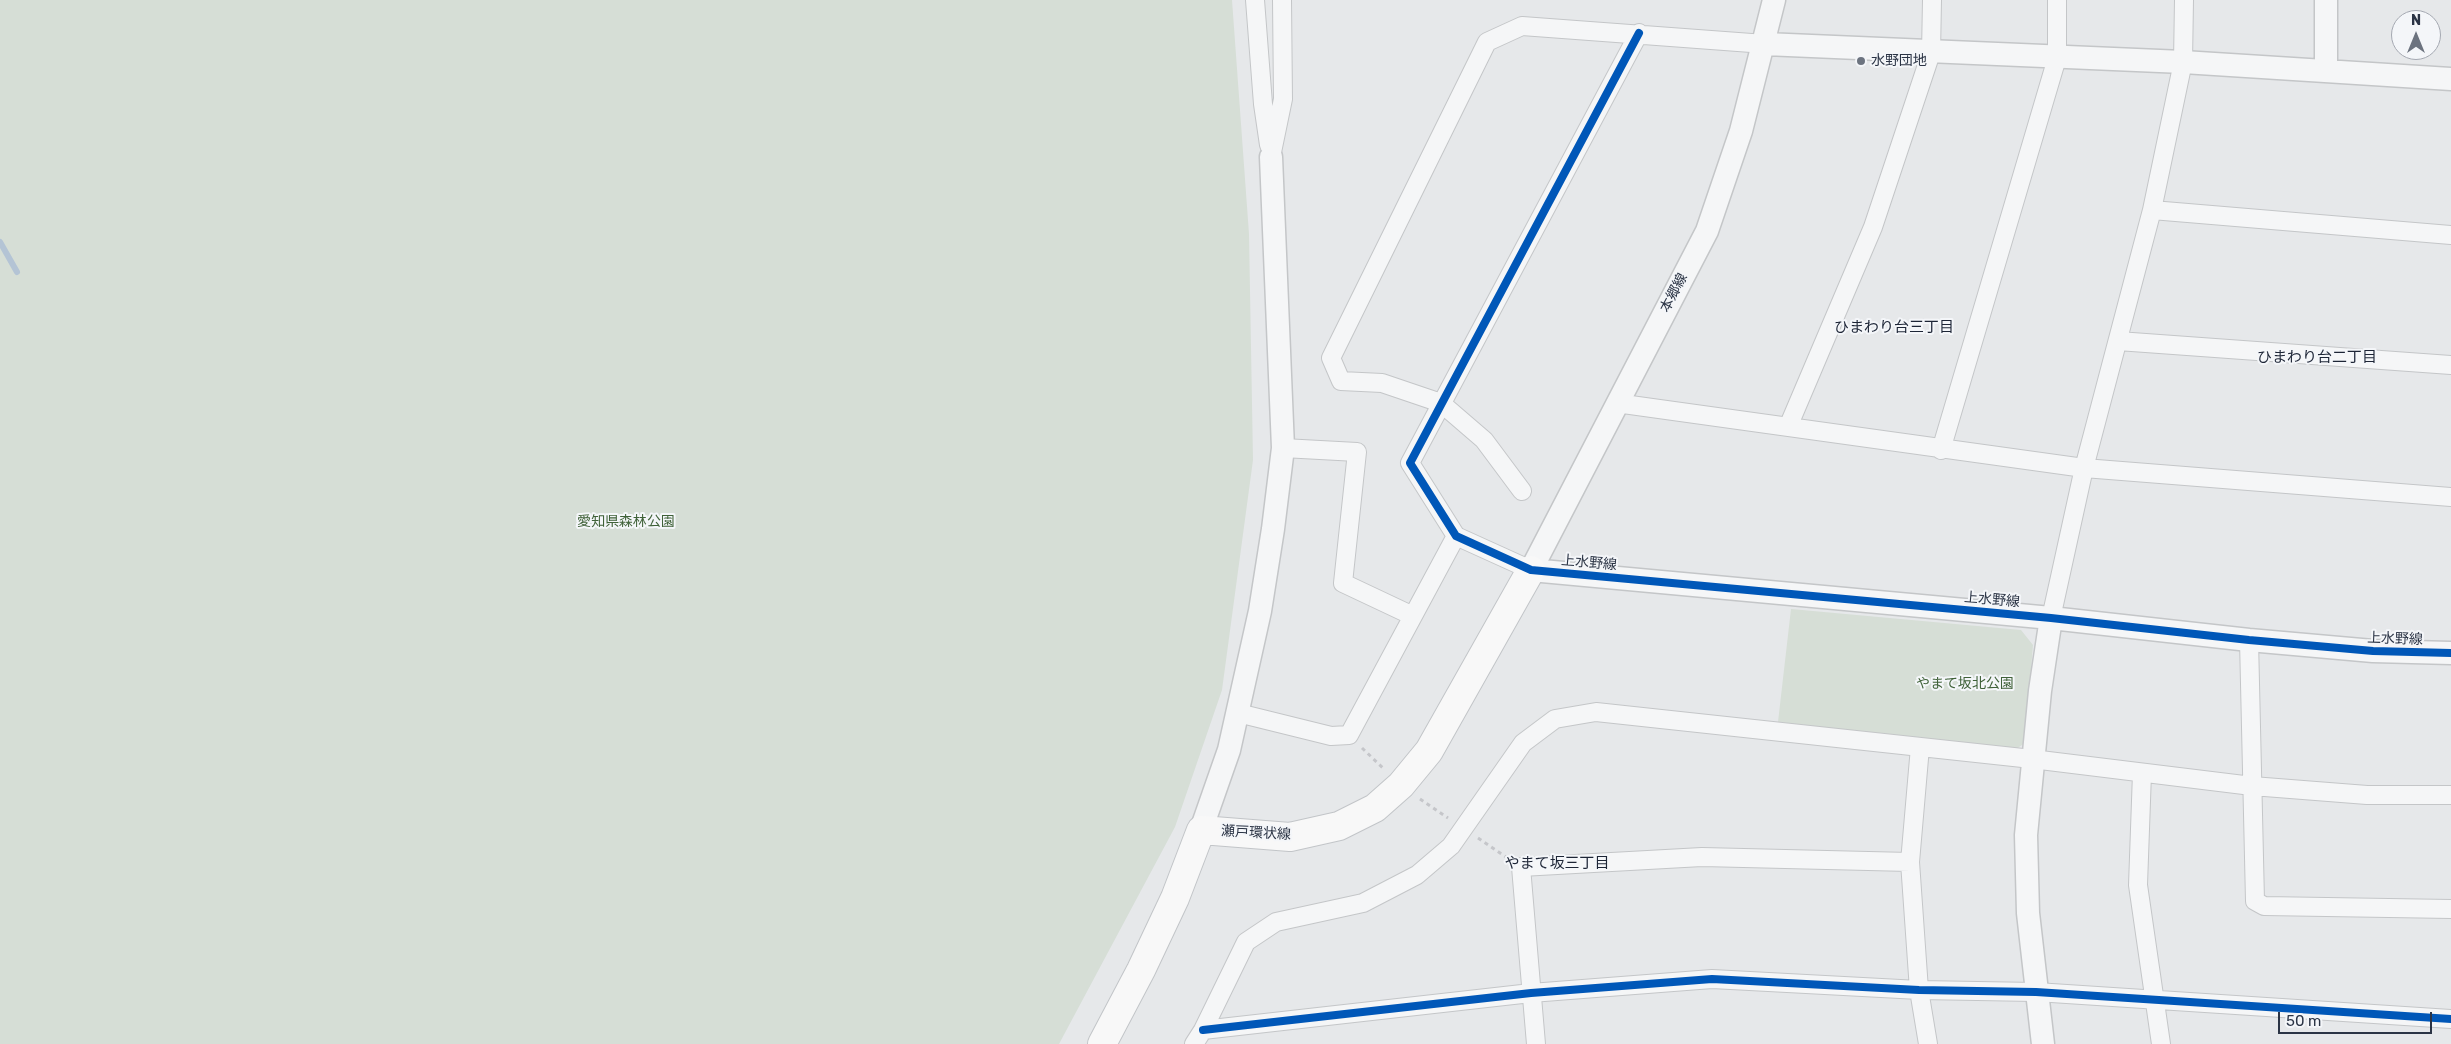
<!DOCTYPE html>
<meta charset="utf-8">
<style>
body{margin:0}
#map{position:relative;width:2451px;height:1044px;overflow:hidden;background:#e6e8ea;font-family:Rubik,sans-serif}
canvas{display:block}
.north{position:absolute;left:2391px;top:10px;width:50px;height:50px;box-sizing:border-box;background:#f4f6f9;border:1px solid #a4a8b1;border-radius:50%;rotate:0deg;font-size:14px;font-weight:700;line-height:20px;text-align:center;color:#2b3445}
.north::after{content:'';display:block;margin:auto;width:18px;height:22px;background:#6c737f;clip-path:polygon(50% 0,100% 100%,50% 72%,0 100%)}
.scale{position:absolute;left:2278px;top:1012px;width:154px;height:22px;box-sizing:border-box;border:2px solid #2b3445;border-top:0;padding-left:6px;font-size:15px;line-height:18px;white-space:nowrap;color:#2b3445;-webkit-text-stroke:4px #f4f6f9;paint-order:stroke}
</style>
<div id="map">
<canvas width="2451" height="1044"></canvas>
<div class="north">N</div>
<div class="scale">50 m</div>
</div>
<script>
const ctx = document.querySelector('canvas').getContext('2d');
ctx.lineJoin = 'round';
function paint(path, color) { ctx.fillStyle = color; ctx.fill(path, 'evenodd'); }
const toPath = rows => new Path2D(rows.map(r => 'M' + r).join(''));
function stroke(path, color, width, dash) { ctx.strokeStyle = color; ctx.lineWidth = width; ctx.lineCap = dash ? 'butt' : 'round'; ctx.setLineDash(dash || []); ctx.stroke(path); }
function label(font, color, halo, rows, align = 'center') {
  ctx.font = font + ' Rubik,"Noto Sans JP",sans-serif'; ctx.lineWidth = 4; ctx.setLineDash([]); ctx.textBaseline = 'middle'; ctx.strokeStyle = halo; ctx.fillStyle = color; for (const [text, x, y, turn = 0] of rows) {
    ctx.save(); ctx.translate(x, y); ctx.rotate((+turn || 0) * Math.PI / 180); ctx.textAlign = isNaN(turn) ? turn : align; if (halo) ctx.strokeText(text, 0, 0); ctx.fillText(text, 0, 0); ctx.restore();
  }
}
paint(toPath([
 [0,0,1232,0,1249,234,1253,460,1222,690,1175,827,1059,1044,0,1044],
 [1791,609,2021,630,2033,645,2025,743,2016,749,1778,722]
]), '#d6ded6');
stroke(toPath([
 [0,242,17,272]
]), '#b4c4d5', 6);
const minor = toPath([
 [1255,0,1263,104,1269,145],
 [1271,157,1283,99,1282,0],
 [2152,210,2451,235],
 [2118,341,2451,365],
 [1616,403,2084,468,2451,497],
 [1788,427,1873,227,1931,53,1932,0],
 [1283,448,1357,452,1343,583,1413,616],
 [1941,450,2057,58,2057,0],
 [1522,491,1484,440,1441,403,1382,383,1341,381,1331,358,1487,42,1522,26,1765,44],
 [1531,570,1456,536,1410,463,1639,33],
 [2051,618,2084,468,2152,210,2183,62,2184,0],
 [2249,640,2255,901,2264,906,2451,909],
 [1238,713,1331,736,1349,735,1456,536],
 [1920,747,1910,862,1919,990,1928,1044],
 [2142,773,2138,885,2161,1044],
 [1203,1030,1531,993,1712,979,1919,990,2036,992,2451,1019],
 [1194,1044,1203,1030,1246,942,1276,922,1363,903,1417,875,1451,846,1523,743,1555,719,1596,712,2032,759,2252,786,2367,795,2451,795],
 [1536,1044,1521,867,1702,857,1910,862]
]);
const tertiary = toPath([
 [1774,0,1741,131,1707,231,1531,570,2051,618,2249,640,2373,651,2451,653],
 [2326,0,2326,71],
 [1765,44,2183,62,2451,79],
 [1201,830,1229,750,1260,611,1273,529,1283,448,1271,157],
 [2043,1044,2028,913,2026,835,2040,691,2051,618]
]);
const primary = toPath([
 [1102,1044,1141,970,1175,898,1201,830,1290,837,1339,826,1375,808,1401,785,1429,751,1531,570]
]);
stroke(minor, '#c4c6c8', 20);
stroke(tertiary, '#c4c6c8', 25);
stroke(primary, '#c2c5c8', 30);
stroke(toPath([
 [1362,748,1384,769],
 [1420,799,1448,818],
 [1478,838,1506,857]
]), '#c5c6ca', 3, [4, 4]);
stroke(minor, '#f5f6f7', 18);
stroke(tertiary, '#f5f6f7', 22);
stroke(primary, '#f8f8f8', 28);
stroke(toPath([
 [1639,33,1410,463,1456,536,1531,570,2051,618,2249,640,2373,651,2451,653],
 [1203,1030,1531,993,1712,979,1919,990,2036,992,2451,1019]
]), '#0057b8', 8);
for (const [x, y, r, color] of [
 [1861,61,5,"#6c737f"]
]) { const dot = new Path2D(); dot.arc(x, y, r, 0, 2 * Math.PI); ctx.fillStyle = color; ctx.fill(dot); stroke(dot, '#f4f6f9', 2); }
label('14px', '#2b3445', '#f4f6f9', [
 ["水野団地",1871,61]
], 'left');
label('14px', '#2b3445', '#f4f6f9', [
 ["本郷線",1674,293,-62],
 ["上水野線",1589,563,5],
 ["上水野線",1992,600,5],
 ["上水野線",2395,639,2],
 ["瀬戸環状線",1256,833,3]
]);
label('14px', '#3f6138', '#f4f6f9', [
 ["愛知県森林公園",626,522],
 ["やまて坂北公園",1965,684]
]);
label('15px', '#1d2536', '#f4f6f9', [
 ["ひまわり台三丁目",1894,328],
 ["ひまわり台二丁目",2317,358],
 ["やまて坂三丁目",1557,864]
]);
</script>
